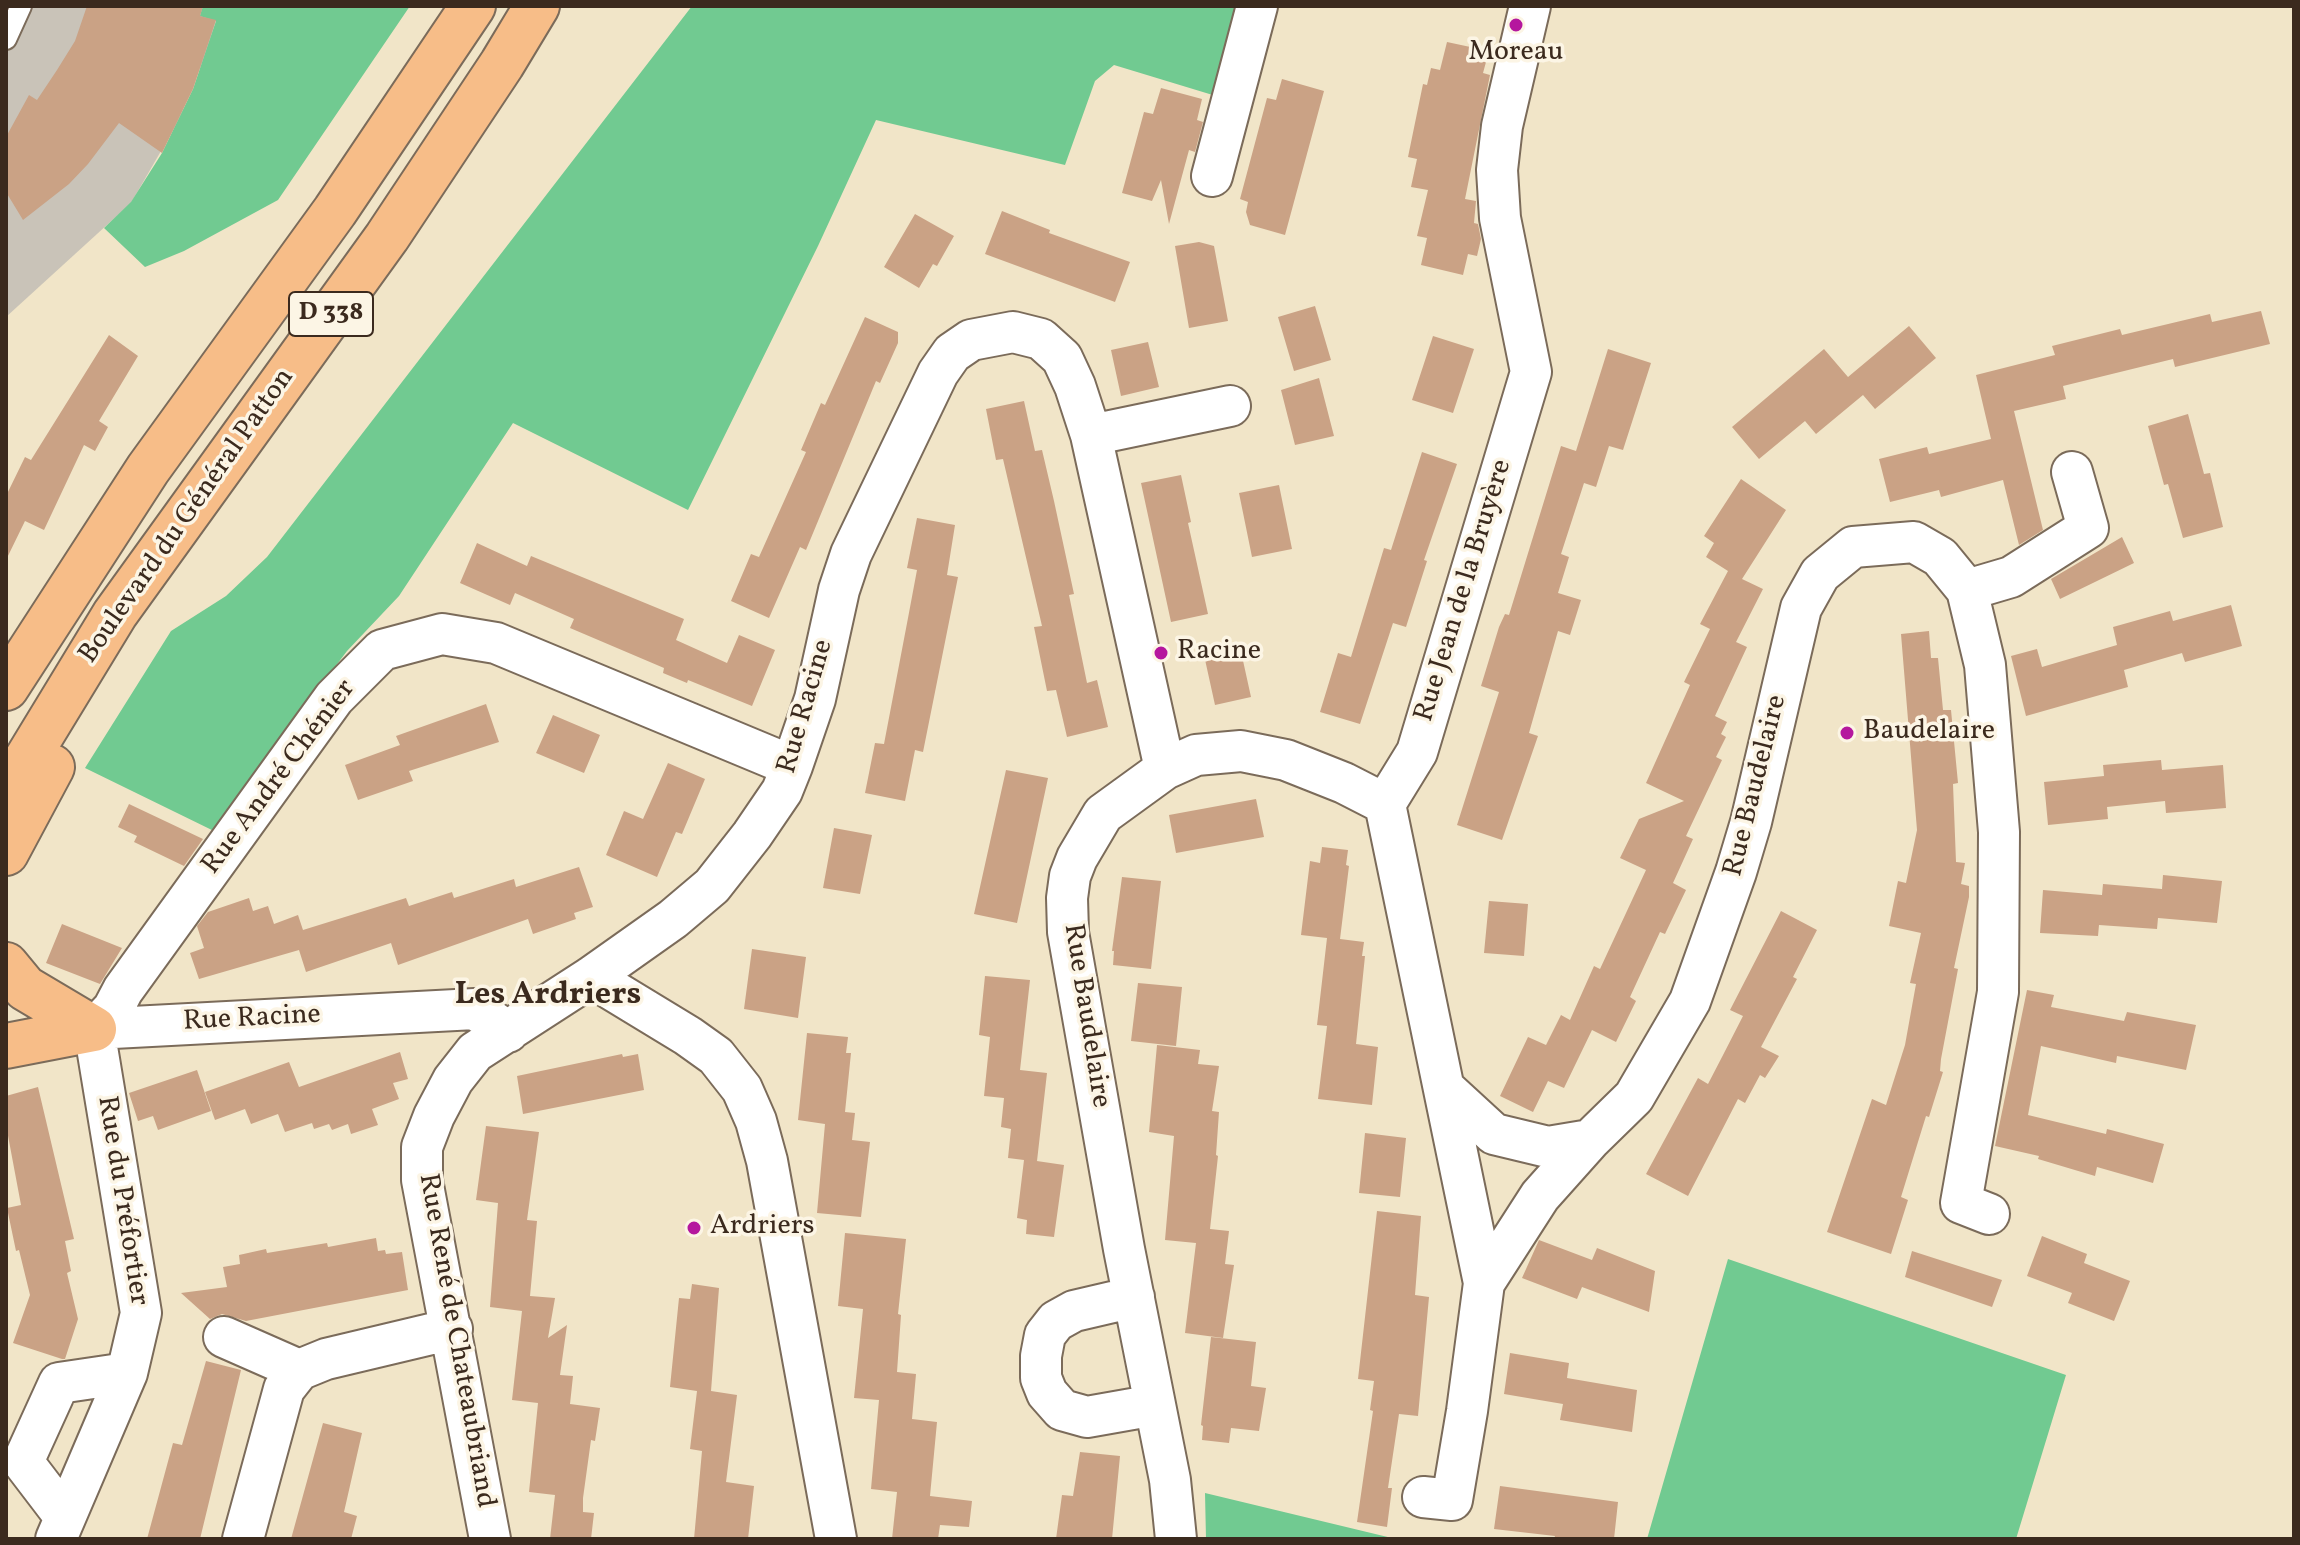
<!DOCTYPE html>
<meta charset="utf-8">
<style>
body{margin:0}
#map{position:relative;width:2300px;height:1545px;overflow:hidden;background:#f1e5c8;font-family:Vollkorn,serif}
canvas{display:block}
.frame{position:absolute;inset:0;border:8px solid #3b2a1e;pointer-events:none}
</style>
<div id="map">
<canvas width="2300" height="1545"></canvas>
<div class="frame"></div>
</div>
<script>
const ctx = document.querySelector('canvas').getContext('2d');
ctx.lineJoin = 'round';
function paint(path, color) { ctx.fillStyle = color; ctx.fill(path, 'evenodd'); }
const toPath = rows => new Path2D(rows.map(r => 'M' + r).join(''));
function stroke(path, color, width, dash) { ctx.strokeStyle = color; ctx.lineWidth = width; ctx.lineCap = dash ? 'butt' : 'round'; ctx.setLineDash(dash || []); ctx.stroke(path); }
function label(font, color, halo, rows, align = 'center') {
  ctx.font = font + ' Vollkorn,serif'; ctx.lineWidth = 7; ctx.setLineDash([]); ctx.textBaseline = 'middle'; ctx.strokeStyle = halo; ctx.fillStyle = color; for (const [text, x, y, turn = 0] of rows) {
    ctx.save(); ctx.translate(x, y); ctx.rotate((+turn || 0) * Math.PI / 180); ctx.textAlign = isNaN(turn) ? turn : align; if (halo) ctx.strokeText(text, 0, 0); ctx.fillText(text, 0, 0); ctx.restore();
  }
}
paint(toPath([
 [6,6,203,6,216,20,206,54,176,125,131,203,6,317]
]), '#c9c3b8');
paint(toPath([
 [203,6,410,6,278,200,184,251,145,267,104,228,131,202,162,153,193,89,216,21,200,16],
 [692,6,1241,6,1216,96,1114,65,1095,81,1065,165,876,120,818,246,688,510,513,423,399,596,347,651,270,753,218,833,85,768,171,631,226,596,267,557],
 [1728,1259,2066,1375,2016,1539,1647,1539],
 [1205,1493,1396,1539,1206,1539]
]), '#71ca91');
paint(toPath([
 [87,6,203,6,200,16,216,20,193,89,162,153,119,123,88,164,69,184,23,220,6,192,6,137,29,95,37,100,57,70,75,41],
 [1447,42,1489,51,1483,73,1490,75,1465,199,1476,201,1474,223,1478,224,1481,239,1477,256,1468,254,1463,275,1421,265,1427,238,1417,236,1428,190,1411,187,1417,159,1408,157,1423,84,1427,85,1431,68,1440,70],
 [1282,79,1324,91,1285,235,1250,225,1246,212,1248,202,1240,199,1267,98,1276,100],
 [1161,88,1202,99,1197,120,1203,122,1195,152,1189,150,1169,224,1161,180,1152,201,1122,193,1144,112,1153,114],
 [1002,211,1050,230,1049,233,1130,262,1115,302,985,254],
 [915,214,954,236,937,266,933,264,919,288,884,267],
 [1199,242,1214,246,1228,321,1189,328,1175,246],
 [1315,306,1331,360,1294,371,1278,317],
 [2261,311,2270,344,2175,367,2173,359,2063,386,2066,399,2014,411,2043,530,2019,545,2003,480,1941,497,1939,490,1890,502,1879,459,1927,447,1929,454,1991,439,1976,375,2055,355,2052,346,2120,329,2122,335,2210,314,2212,322],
 [865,317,898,332,898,343,880,383,876,381,806,550,800,547,769,618,731,601,751,554,759,557,806,452,801,450,821,403,825,405],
 [1909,326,1936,358,1875,409,1863,395,1816,434,1805,421,1759,459,1732,427,1824,349,1848,377],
 [109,335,138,356,99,421,108,427,95,451,84,445,44,530,25,521,6,560,6,496,25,457,31,460],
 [1433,336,1474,349,1453,413,1412,400],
 [1148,342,1159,387,1121,396,1111,350],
 [1608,349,1651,363,1623,450,1609,446,1596,487,1584,483,1561,554,1569,557,1558,593,1581,600,1570,635,1558,631,1529,733,1538,736,1502,840,1457,825,1499,692,1481,686,1499,627,1505,614,1509,615,1561,446,1576,451],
 [1319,378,1334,436,1295,445,1281,390],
 [1024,401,1035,451,1042,450,1054,501,1074,594,1069,595,1087,683,1097,680,1108,727,1067,737,1056,690,1047,691,1034,627,1042,626,1003,459,996,460,986,409],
 [2188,414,2204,474,2210,473,2223,527,2183,538,2168,484,2164,485,2148,426],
 [1422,452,1457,464,1424,560,1427,561,1406,627,1393,623,1360,724,1320,712,1338,653,1351,657,1384,548,1391,550],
 [1181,475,1191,522,1188,523,1208,614,1171,622,1141,483],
 [1741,479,1786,510,1742,579,1763,589,1736,642,1747,647,1715,716,1727,722,1721,734,1726,737,1716,757,1722,760,1686,836,1693,839,1673,883,1686,890,1665,934,1660,932,1630,997,1636,1001,1616,1042,1592,1030,1564,1088,1548,1081,1533,1112,1500,1096,1528,1037,1546,1045,1561,1015,1570,1020,1594,966,1600,969,1646,870,1620,858,1639,819,1684,801,1646,783,1690,685,1684,682,1710,629,1700,624,1728,571,1706,557,1714,543,1704,536],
 [1279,485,1292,549,1252,557,1239,493],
 [917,518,955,525,947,575,958,577,923,752,915,750,905,801,865,793,875,743,884,744,908,618,917,570,907,568],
 [2122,537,2134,563,2060,599,2051,579],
 [477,543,527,566,531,556,684,619,676,640,727,663,739,635,775,650,752,706,688,680,687,683,663,673,664,668,570,628,574,619,515,593,510,605,460,583],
 [2231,605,2242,646,2185,662,2182,653,2124,670,2128,687,2026,716,2011,656,2037,649,2042,667,2117,645,2113,627,2170,611,2173,621],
 [1929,631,1931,658,1938,658,1943,710,1951,710,1958,783,1953,784,1956,862,1965,863,1961,884,1969,886,1969,897,1954,968,1958,969,1941,1059,1940,1071,1943,1072,1929,1117,1926,1116,1901,1197,1908,1200,1891,1254,1827,1232,1872,1099,1886,1105,1905,1045,1916,984,1910,983,1921,933,1889,926,1898,881,1906,883,1917,830,1901,634],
 [1240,647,1251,697,1215,705,1204,655],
 [486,704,499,742,409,771,413,781,358,800,345,765,400,745,396,736],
 [553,715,600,735,584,773,536,753],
 [2161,760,2162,770,2223,765,2226,808,2166,813,2165,801,2107,807,2108,819,2048,825,2044,782,2104,776,2103,765],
 [668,763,705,779,682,834,676,832,657,877,606,855,624,811,643,819],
 [1006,770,1048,778,1017,923,974,914],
 [1256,799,1264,837,1176,853,1169,815],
 [129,804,203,839,184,866,134,842,137,836,118,827],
 [834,828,872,835,860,894,823,888],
 [1322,847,1348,850,1346,865,1349,866,1340,939,1364,942,1362,956,1365,956,1356,1044,1378,1047,1372,1105,1318,1099,1327,1026,1317,1025,1327,938,1301,935,1310,861,1320,863],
 [579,867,593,907,574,913,576,919,533,934,528,919,398,965,391,943,306,972,299,950,199,979,190,953,204,948,197,926,208,912,249,898,253,911,268,906,274,924,298,915,303,930,406,898,409,906,452,892,454,898,514,879,516,887],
 [2163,875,2222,881,2217,923,2158,918,2157,929,2099,925,2098,936,2040,933,2043,890,2102,895,2103,884,2162,889],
 [1122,877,1161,881,1151,969,1113,965,1114,951,1112,951],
 [1489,901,1528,904,1524,956,1484,953],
 [1781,911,1817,930,1793,977,1797,979,1761,1047,1779,1056,1765,1078,1760,1075,1745,1103,1738,1099,1688,1196,1646,1174,1698,1078,1708,1084,1722,1057,1743,1016,1730,1010],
 [62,924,122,948,100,984,46,963],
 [752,949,806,957,798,1018,744,1009],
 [985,976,1030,980,1020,1070,1047,1073,1037,1161,1030,1160,1064,1165,1054,1237,1026,1234,1027,1220,1017,1218,1024,1160,1008,1158,1011,1129,1001,1127,1004,1098,984,1096,990,1037,979,1035],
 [1138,983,1182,987,1176,1046,1131,1041],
 [2027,990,2054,995,2051,1007,2124,1021,2127,1012,2196,1025,2186,1070,2117,1056,2116,1063,2041,1046,2028,1115,2106,1134,2107,1129,2164,1144,2153,1183,2097,1167,2095,1176,2038,1159,2039,1156,1995,1146],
 [807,1033,848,1037,846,1053,851,1053,845,1112,855,1113,852,1140,870,1142,861,1217,817,1213,825,1124,798,1120],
 [1157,1045,1200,1050,1198,1064,1219,1066,1212,1111,1219,1112,1216,1155,1218,1156,1210,1229,1229,1231,1225,1264,1234,1265,1223,1338,1185,1333,1196,1243,1165,1240,1174,1136,1149,1132],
 [400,1052,408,1079,393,1083,399,1099,372,1109,378,1125,351,1134,348,1124,332,1130,329,1124,314,1129,312,1123,285,1132,278,1114,251,1124,245,1109,215,1120,205,1092,289,1062,299,1087],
 [622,1054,623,1057,638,1054,644,1090,523,1114,517,1076],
 [197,1070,211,1111,158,1130,153,1116,138,1121,129,1093],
 [38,1087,74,1239,65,1241,71,1271,67,1273,78,1319,65,1359,62,1359,13,1343,30,1295,19,1250,16,1251,7,1208,21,1205,6,1125,6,1096],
 [486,1126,539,1132,527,1220,537,1221,530,1296,555,1298,548,1338,567,1325,560,1375,573,1376,570,1404,600,1408,595,1441,591,1440,583,1498,583,1512,594,1513,591,1539,550,1539,555,1495,529,1492,538,1403,512,1400,522,1311,490,1307,498,1203,476,1200],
 [1365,1133,1406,1138,1400,1197,1359,1193],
 [1377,1211,1421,1216,1415,1295,1429,1297,1418,1416,1399,1414,1388,1488,1392,1488,1387,1527,1357,1522,1373,1411,1370,1410,1374,1381,1358,1379],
 [845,1233,906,1239,898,1314,901,1315,897,1372,916,1374,912,1419,937,1422,930,1496,972,1501,969,1527,940,1525,938,1539,892,1539,897,1492,871,1489,879,1400,854,1398,863,1309,838,1306],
 [2042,1236,2087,1254,2084,1263,2130,1281,2114,1321,2068,1303,2072,1293,2027,1276],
 [376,1238,378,1251,385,1250,386,1254,402,1252,408,1290,246,1321,222,1314,210,1319,181,1293,227,1287,223,1267,240,1264,239,1255,266,1249,267,1253,327,1243,328,1247],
 [1539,1240,1592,1260,1597,1248,1655,1271,1649,1312,1582,1287,1577,1299,1522,1278],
 [1912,1251,2002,1280,1992,1307,1905,1277],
 [692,1284,719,1288,711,1391,737,1395,726,1482,754,1486,748,1539,694,1539,702,1451,690,1449,697,1391,670,1387,679,1298,690,1299],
 [1211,1337,1256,1342,1251,1386,1266,1388,1259,1431,1231,1428,1229,1443,1202,1440,1203,1426,1201,1425],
 [1510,1353,1569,1363,1567,1378,1637,1390,1632,1432,1560,1420,1563,1404,1504,1394],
 [206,1361,241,1370,200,1539,147,1539,173,1443,182,1445],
 [323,1423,362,1433,344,1512,357,1516,351,1539,291,1539],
 [1080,1452,1120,1456,1112,1539,1056,1539,1062,1495,1073,1496],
 [1500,1486,1618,1502,1614,1539,1554,1539,1555,1536,1494,1529]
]), '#caa285');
const lane = toPath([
 [6,39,21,6]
]);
const street = toPath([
 [1212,176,1257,6],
 [1091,435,1230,406],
 [1967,590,2011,577,2088,528,2072,472],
 [1385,804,1417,752,1531,372,1500,218,1497,170,1502,126,1530,6],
 [591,977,688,1036,716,1056,742,1089,756,1121,767,1161,836,1539],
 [94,1029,113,1009,123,990,334,698,382,650,442,634,496,643,792,766],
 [94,1029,475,1009,508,1032],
 [1445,1089,1494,1134,1548,1147,1590,1140],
 [1484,1283,1540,1196,1590,1140,1634,1097,1690,1001,1736,872,1751,822,1801,608,1820,574,1853,547,1914,542,1940,557,1967,590,1985,665,1999,832,1998,992,1961,1203,1989,1214],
 [1134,1297,1074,1311,1056,1321,1045,1335,1041,1356,1041,1378,1047,1393,1062,1410,1087,1417,1155,1405],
 [224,1337,299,1370],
 [65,1517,23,1462,59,1383,127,1373],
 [56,1539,127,1373,141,1313,94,1029],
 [243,1539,284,1389,299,1370,326,1359,452,1329],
 [490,1539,422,1180,422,1147,434,1116,453,1080,475,1052,591,977,673,919,712,886,752,835,782,791,792,766,815,699,839,590,851,554,938,373,952,353,971,340,1013,332,1041,339,1062,358,1075,386,1091,435,1165,769],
 [1176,1539,1170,1480,1124,1249,1068,932,1067,898,1070,876,1077,858,1103,814,1165,769,1196,755,1241,751,1286,760,1344,783,1385,804,1484,1283,1467,1411,1452,1500,1423,1497]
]);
const highway = toPath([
 [6,688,148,469,335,211,473,6],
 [6,793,115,614,387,237,502,64,537,6],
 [6,853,52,767],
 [6,965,25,988,94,1029],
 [6,1046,94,1029]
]);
stroke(lane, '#7b6b5a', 24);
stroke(street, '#7b6b5a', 44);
stroke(highway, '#7b6b5a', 48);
stroke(lane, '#fff', 20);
stroke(street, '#fff', 40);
stroke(highway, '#f7bd88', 44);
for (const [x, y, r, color] of [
 [1516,25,8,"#b5179e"],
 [1161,653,8,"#b5179e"],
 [1847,733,8,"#b5179e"],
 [694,1228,8,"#b5179e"]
]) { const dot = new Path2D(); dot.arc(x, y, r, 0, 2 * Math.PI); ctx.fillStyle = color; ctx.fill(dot); stroke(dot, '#fcf5e5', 3); }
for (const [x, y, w] of [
 [331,314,84]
]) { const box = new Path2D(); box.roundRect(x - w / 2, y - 22, w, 44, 6); ctx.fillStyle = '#fcf5e5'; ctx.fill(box); stroke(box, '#3b2a1e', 2); }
label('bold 26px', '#3b2a1e', null, [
 ["D 338",331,314]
]);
label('28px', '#3b2a1e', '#fcf5e5', [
 ["Moreau",1516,54,"center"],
 ["Racine",1177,653],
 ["Baudelaire",1863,733],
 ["Ardriers",710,1228]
], 'left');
label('28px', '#3b2a1e', '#fcf5e5', [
 ["Boulevard du Général Patton",188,517,-55],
 ["Rue Jean de la Bruyère",1465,591,-73],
 ["Rue Racine",807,707,-74],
 ["Rue André Chénier",280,778,-53],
 ["Rue Baudelaire",1757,786,-76],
 ["Rue Baudelaire",1085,1016,81],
 ["Rue Racine",252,1020,-3],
 ["Rue du Préfortier",121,1201,81],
 ["Rue René de Chateaubriand",455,1341,80]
]);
label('bold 32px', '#3b2a1e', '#fcf5e5', [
 ["Les Ardriers",548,997]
]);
</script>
